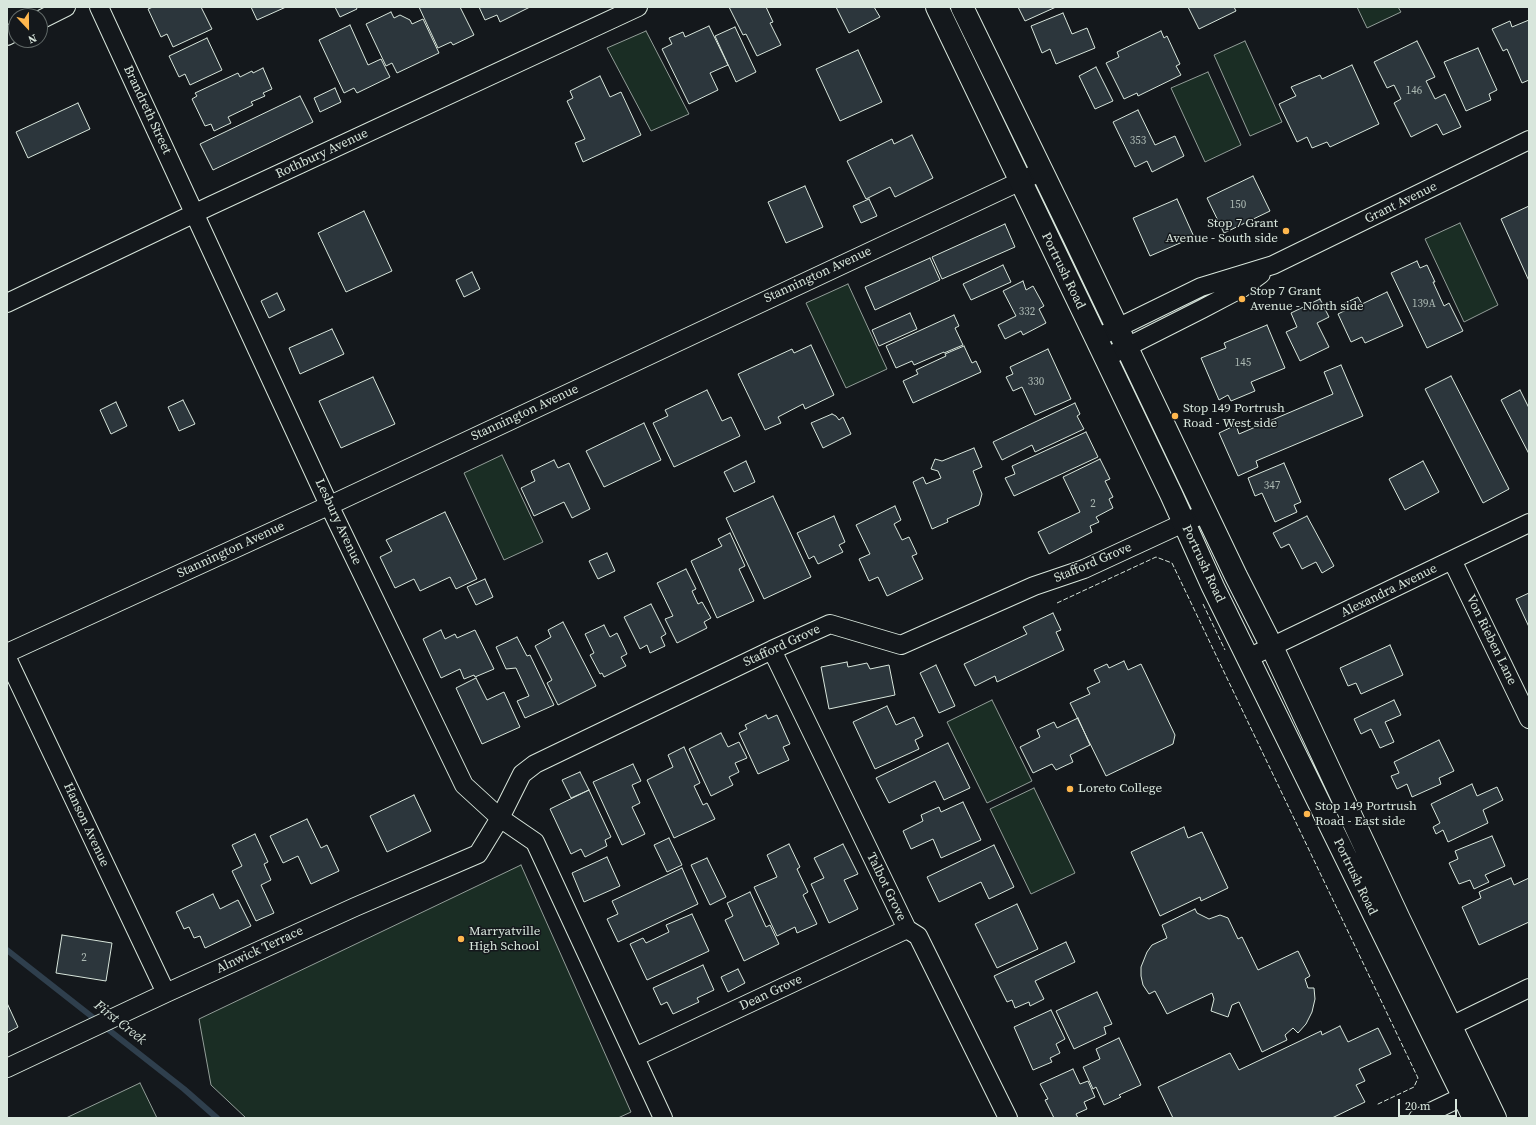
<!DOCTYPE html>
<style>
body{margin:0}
#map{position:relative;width:1536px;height:1125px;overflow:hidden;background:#14181c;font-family:"Source Serif 4",serif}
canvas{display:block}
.frame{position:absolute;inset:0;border:8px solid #d8e6dc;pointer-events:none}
.north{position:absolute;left:8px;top:8px;width:40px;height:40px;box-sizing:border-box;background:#14181c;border:1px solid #626a69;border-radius:50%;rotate:158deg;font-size:11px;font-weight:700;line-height:16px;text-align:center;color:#d8e6dc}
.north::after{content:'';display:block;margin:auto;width:14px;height:18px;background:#ffb74d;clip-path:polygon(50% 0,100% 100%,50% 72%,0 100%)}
.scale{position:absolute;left:1398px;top:1099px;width:59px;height:18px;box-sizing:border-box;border:2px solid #d8e6dc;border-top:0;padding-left:5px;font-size:12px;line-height:14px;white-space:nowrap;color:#d8e6dc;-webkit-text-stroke:3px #14181c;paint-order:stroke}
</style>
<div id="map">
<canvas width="1536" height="1125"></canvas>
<div class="frame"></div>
<div class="north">N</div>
<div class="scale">20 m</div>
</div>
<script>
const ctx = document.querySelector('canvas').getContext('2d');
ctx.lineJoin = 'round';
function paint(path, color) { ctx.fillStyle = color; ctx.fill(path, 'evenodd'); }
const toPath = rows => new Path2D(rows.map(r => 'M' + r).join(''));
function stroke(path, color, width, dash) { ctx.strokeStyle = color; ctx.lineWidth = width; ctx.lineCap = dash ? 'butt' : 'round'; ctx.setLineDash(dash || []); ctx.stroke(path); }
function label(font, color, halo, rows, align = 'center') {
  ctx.font = font + ' "Source Serif 4",serif'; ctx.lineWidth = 3; ctx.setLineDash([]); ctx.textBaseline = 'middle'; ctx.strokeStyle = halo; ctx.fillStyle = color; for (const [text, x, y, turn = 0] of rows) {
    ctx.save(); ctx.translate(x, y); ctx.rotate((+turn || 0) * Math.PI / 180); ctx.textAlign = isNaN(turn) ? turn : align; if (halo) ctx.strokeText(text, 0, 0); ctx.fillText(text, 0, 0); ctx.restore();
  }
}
const green = toPath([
 [1357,7,1398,7,1401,12,1367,28,1357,7],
 [646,31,689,114,651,131,607,48,646,31],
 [1245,41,1282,122,1250,136,1214,55,1245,41],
 [1208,72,1241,145,1205,162,1171,88,1208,72],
 [1460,223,1498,305,1464,322,1425,239,1460,223],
 [848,284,887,369,846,388,806,303,848,284],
 [502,455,543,542,504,560,464,473,502,455],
 [992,700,1032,781,987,803,947,722,992,700],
 [1034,788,1075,873,1031,894,990,809,1034,788],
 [521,865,631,1112,618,1118,246,1118,211,1085,199,1019,521,865],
 [140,1083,157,1118,66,1118,140,1083]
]);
paint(green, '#1a2d24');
stroke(green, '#939e99', 1);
stroke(toPath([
 [7,950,184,1089,217,1118]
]), '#2f3f4d', 6);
const building = toPath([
 [153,7,201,7,212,29,173,47,167,34,161,37,148,9,153,7],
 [251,7,286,7,257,20,251,7],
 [335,7,356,7,357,9,340,17,335,7],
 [419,7,460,7,474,35,453,45,451,42,438,48,419,7],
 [479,7,530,7,500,22,497,15,485,20,479,7],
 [729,7,766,7,773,22,770,23,781,45,757,56,746,34,743,35,729,7],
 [836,7,874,7,880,17,849,33,836,7],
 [1018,7,1056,7,1025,21,1018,7],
 [1188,7,1234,7,1236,11,1199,29,1188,7],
 [391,12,394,18,400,15,410,20,412,24,423,19,439,53,397,73,392,63,386,66,366,24,391,12],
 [1063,13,1072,34,1087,28,1095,48,1056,64,1050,49,1042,53,1031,26,1063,13],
 [1529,20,1529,80,1522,83,1507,49,1503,51,1492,29,1510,21,1512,27,1529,20],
 [350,25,368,65,381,59,390,77,357,93,354,88,344,93,319,40,350,25],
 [709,26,728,65,710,73,718,90,689,104,662,49,672,44,669,38,683,32,685,37,709,26],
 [735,27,756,72,736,82,715,36,735,27],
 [1161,31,1164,38,1167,36,1180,64,1176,66,1181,75,1138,96,1137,93,1124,99,1106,63,1119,57,1117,52,1161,31],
 [207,38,222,70,190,85,185,74,179,77,169,56,207,38],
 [1417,41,1435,77,1426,81,1435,99,1445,94,1461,127,1443,135,1437,124,1411,137,1394,103,1401,99,1394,85,1387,88,1374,62,1417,41],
 [1478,48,1497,90,1489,94,1491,100,1466,111,1444,62,1478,48],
 [858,50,882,102,840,121,816,69,858,50],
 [1352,65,1379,124,1330,147,1327,142,1312,148,1307,137,1297,142,1279,104,1296,96,1291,87,1320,75,1322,79,1352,65],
 [1096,67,1113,101,1095,109,1079,76,1096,67],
 [263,68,272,89,263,93,265,96,251,102,253,105,228,117,231,123,214,131,211,124,205,126,192,99,197,96,195,93,238,73,240,77,252,71,253,73,263,68],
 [600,76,610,97,621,92,641,135,583,162,575,143,585,139,567,101,573,98,570,91,600,76],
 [335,88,341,102,320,112,314,98,335,88],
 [300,96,313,122,213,170,200,144,300,96],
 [78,103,90,129,28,158,16,132,78,103],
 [1138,110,1155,145,1175,136,1184,156,1152,172,1147,161,1135,167,1113,122,1138,110],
 [912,135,933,178,895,197,890,187,866,199,847,161,892,139,894,144,912,135],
 [1253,176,1270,211,1224,233,1207,198,1253,176],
 [805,186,823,227,786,243,768,202,805,186],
 [869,199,877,216,861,223,853,206,869,199],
 [1177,199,1194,237,1150,256,1133,218,1177,199],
 [1529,206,1529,281,1501,219,1529,206],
 [364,211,392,271,346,292,318,233,364,211],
 [1005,224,1015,247,942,279,932,257,1005,224],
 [930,258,940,280,875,310,865,287,930,258],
 [1417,261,1420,268,1427,265,1435,282,1433,282,1444,306,1449,303,1463,331,1427,348,1391,273,1417,261],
 [1003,265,1011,282,971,300,963,284,1003,265],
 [472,272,480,289,464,297,456,280,472,272],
 [1023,281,1026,290,1033,286,1044,306,1039,309,1046,323,1023,335,1021,331,1005,339,998,325,1016,316,1003,291,1023,281],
 [1387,292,1403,326,1365,343,1362,337,1351,342,1338,314,1346,310,1343,304,1358,297,1362,304,1387,292],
 [277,293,285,310,269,318,261,301,277,293],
 [1320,299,1329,317,1317,323,1329,347,1300,361,1286,332,1297,327,1291,313,1320,299],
 [910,313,917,329,879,346,872,330,910,313],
 [954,315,959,326,955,328,963,345,944,353,944,352,914,365,912,361,896,368,886,346,954,315],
 [1267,325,1285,368,1251,382,1255,391,1231,401,1228,395,1219,400,1201,358,1226,348,1224,343,1267,325],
 [332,329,344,354,300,374,289,348,332,329],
 [811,345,834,395,805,409,803,404,778,417,781,423,765,430,738,374,792,349,794,353,811,345],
 [964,346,972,363,976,361,981,372,913,403,903,381,918,374,916,370,946,356,945,354,964,346],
 [1048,349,1071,399,1035,415,1022,387,1013,391,1006,377,1013,374,1010,367,1048,349],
 [1341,365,1363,416,1256,461,1258,467,1238,476,1219,433,1236,425,1239,434,1333,394,1324,372,1341,365],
 [1451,376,1509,489,1483,503,1425,389,1451,376],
 [373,377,395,424,341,448,319,401,373,377],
 [707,390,722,421,731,417,740,436,674,467,653,423,668,416,665,410,707,390],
 [1520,390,1529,408,1529,454,1501,400,1520,390],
 [183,400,195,424,179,431,168,407,183,400],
 [116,402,127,426,111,434,100,410,116,402],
 [1075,403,1080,414,1077,416,1084,429,1035,452,1032,445,1002,460,993,442,1075,403],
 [832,414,836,416,839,420,843,417,851,434,823,448,811,423,832,414],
 [644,423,661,460,604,487,586,451,644,423],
 [1086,432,1098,457,1014,496,1005,478,1015,474,1012,466,1086,432],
 [974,448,982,467,973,471,982,494,979,505,947,519,948,522,932,529,913,482,923,477,926,484,941,478,938,471,931,469,935,459,942,461,974,448],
 [1100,459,1110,479,1105,481,1113,497,1109,499,1113,508,1096,517,1099,522,1090,526,1092,532,1049,554,1038,532,1080,512,1063,477,1100,459],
 [554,460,558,468,569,463,590,509,572,518,564,502,534,516,521,488,535,481,531,471,554,460],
 [746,461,755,482,734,492,724,472,746,461],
 [1423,461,1439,492,1405,510,1389,479,1423,461],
 [1284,463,1301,502,1294,505,1297,512,1275,522,1262,493,1255,496,1248,478,1284,463],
 [773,496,811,577,764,599,726,518,773,496],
 [895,506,901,520,894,524,902,540,909,537,917,554,912,556,923,579,887,596,878,577,869,581,859,559,870,554,856,525,895,506],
 [445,512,477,579,456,589,450,577,420,591,414,579,395,588,380,557,392,551,386,540,445,512],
 [834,516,845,542,839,545,843,552,818,564,814,556,809,559,797,533,834,516],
 [1307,516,1334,566,1322,573,1316,562,1302,569,1289,544,1281,548,1273,533,1307,516],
 [730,533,745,566,739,569,754,601,717,618,691,561,722,546,718,539,730,533],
 [607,553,615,571,598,579,589,561,607,553],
 [686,569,696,589,692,591,698,604,702,602,711,618,704,622,707,628,677,643,665,619,673,616,657,583,686,569],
 [485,579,493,597,476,605,467,587,485,579],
 [1529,593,1529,627,1516,599,1529,593],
 [651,604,666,634,661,637,665,646,650,653,647,645,640,649,624,617,651,604],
 [1053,613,1061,630,1056,632,1064,650,997,682,995,676,975,686,964,664,1027,634,1023,627,1053,613],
 [563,622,596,686,558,705,547,683,552,680,535,646,551,637,548,630,563,622],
 [604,625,610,637,617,633,627,654,621,657,626,666,604,677,602,673,600,674,590,655,594,653,585,634,604,625],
 [441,630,445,639,455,634,457,638,475,630,494,669,475,677,474,675,464,679,460,669,441,678,423,639,441,630],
 [517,637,527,656,530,655,554,705,525,718,517,701,529,696,516,668,506,669,496,647,517,637],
 [1390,645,1403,675,1361,694,1356,683,1348,686,1340,668,1390,645],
 [1124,661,1128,670,1141,664,1175,735,1173,744,1106,776,1070,703,1090,694,1087,688,1100,682,1094,670,1107,664,1109,668,1124,661],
 [847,662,848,667,867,663,870,669,889,665,895,695,829,709,821,667,847,662],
 [936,665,955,706,939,713,920,673,936,665],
 [476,678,487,700,504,692,520,727,482,744,456,688,476,678],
 [1394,700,1401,715,1385,722,1394,742,1380,748,1371,729,1361,734,1354,719,1394,700],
 [887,706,896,725,914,717,923,736,915,740,919,749,875,769,853,722,887,706],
 [766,715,768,719,777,715,790,744,783,747,789,760,758,774,739,733,747,729,745,725,766,715],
 [1078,718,1090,745,1070,755,1073,762,1056,770,1052,764,1033,773,1020,747,1040,737,1037,730,1054,722,1057,728,1078,718],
 [721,733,728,747,739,742,747,758,735,763,739,772,729,777,733,785,711,796,689,749,721,733],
 [1439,740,1454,771,1439,778,1441,784,1412,797,1407,784,1397,789,1391,776,1399,773,1394,762,1439,740],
 [948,743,970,788,944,800,935,781,889,803,876,778,948,743],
 [684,747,700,783,694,786,703,805,707,803,715,819,674,838,647,780,673,767,668,755,684,747],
 [633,764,641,781,632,785,640,803,632,807,645,834,622,845,593,782,633,764],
 [580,772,589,790,571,798,562,780,580,772],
 [1472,784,1477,796,1497,787,1503,800,1483,810,1488,823,1448,842,1443,830,1436,834,1433,827,1440,823,1431,804,1472,784],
 [589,790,611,837,605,840,607,846,585,857,581,849,571,854,550,809,589,790],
 [414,795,431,831,387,852,370,816,414,795],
 [963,802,981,840,941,858,933,839,911,849,903,831,923,821,921,815,939,807,941,812,963,802],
 [307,819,321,848,327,845,339,871,311,884,298,856,283,863,270,836,307,819],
 [1184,827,1188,838,1202,832,1228,888,1201,901,1200,897,1160,916,1131,852,1184,827],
 [255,834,268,862,264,864,271,880,261,885,274,913,256,921,232,871,242,866,232,845,255,834],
 [1492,836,1505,866,1485,875,1489,882,1474,889,1470,880,1459,884,1449,863,1458,859,1455,851,1492,836],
 [669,838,682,865,667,872,654,845,669,838],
 [789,844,800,867,797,869,808,892,803,895,817,924,797,933,795,927,777,936,754,887,777,877,767,855,789,844],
 [843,844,858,874,844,880,858,909,829,923,811,884,824,878,814,858,843,844],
 [994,845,1014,887,989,899,981,882,939,902,927,877,994,845],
 [607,857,620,886,584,902,572,873,607,857],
 [707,858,726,897,710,905,691,865,707,858],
 [682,868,698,904,618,942,607,919,618,914,612,901,682,868],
 [1511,878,1514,885,1529,878,1529,922,1479,945,1462,907,1481,898,1479,892,1511,878],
 [750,892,766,927,770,925,779,944,744,961,725,920,733,916,727,903,750,892],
 [213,894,220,909,238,900,251,926,205,948,200,936,194,938,189,927,184,929,176,912,213,894],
 [1017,904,1038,949,997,968,975,924,1017,904],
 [1195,909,1197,913,1209,919,1220,915,1228,918,1238,939,1242,937,1258,970,1298,951,1310,976,1305,979,1308,988,1314,988,1315,999,1312,1012,1306,1024,1298,1033,1293,1028,1285,1035,1287,1040,1262,1052,1239,1002,1232,1005,1228,1017,1211,1011,1214,999,1212,993,1167,1014,1155,991,1149,994,1143,985,1141,976,1141,967,1147,952,1152,945,1167,938,1162,925,1195,909],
 [692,914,709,951,647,980,630,944,643,938,646,943,669,932,666,925,692,914],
 [62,935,112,943,106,981,56,973,62,935],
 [1066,942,1075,962,1035,981,1044,999,1030,1006,1029,1002,1015,1008,1012,1000,1007,1002,994,976,1066,942],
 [703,965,714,990,697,998,699,1002,673,1014,667,1002,661,1005,653,988,703,965],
 [738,969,745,983,728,992,721,977,738,969],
 [1097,992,1112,1024,1104,1027,1106,1034,1074,1049,1056,1011,1097,992],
 [7,1003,18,1027,7,1033,7,1003],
 [1051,1010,1065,1039,1056,1044,1060,1053,1050,1058,1052,1062,1033,1070,1014,1027,1051,1010],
 [1340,1026,1348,1042,1378,1028,1391,1054,1359,1069,1365,1081,1356,1085,1365,1102,1332,1118,1173,1118,1158,1087,1230,1053,1239,1070,1321,1031,1322,1035,1340,1026],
 [1119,1038,1141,1085,1119,1095,1121,1097,1104,1105,1096,1087,1093,1089,1083,1067,1100,1059,1096,1049,1119,1038],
 [1073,1069,1080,1084,1088,1081,1095,1097,1084,1102,1087,1109,1076,1114,1078,1118,1054,1118,1045,1100,1048,1099,1040,1084,1073,1069]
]);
paint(building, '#2c363c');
stroke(building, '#d8e6dc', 1);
const street = toPath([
 [99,7,329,505,464,785,500,818,535,842,663,1118],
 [40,20,66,7],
 [7,36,16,31],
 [7,303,210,206,638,7],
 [1105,334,1201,287,1273,265,1529,140],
 [1105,358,1202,309,1242,288,1261,274],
 [1452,560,1529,719],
 [772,650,907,929,918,936,1008,1118],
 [7,653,341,500,1042,171],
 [7,658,166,993],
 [1248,658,1529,523],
 [1451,1026,1529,988],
 [635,1057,907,929],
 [7,1068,166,993,355,907,478,854,500,818,522,774,535,764,772,650,830,624,901,645,1034,586,1084,569,1205,513],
 [1418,1118,1464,1096]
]);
const highway = toPath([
 [937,7,1171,494,1213,587,1474,1118],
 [962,7,1074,237,1236,576,1272,647,1399,919,1495,1118]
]);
stroke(street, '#d8e6dc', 20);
stroke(highway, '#d8e6dc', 24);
stroke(street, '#14181c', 18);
stroke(highway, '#14181c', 22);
stroke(toPath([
 [1057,603,1156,557,1172,563,1418,1078,1414,1087,1376,1105],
 [1203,604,1225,650]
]), '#d8e6dc', 1, [5, 2]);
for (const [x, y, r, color] of [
 [1286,231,4,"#ffb74d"],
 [1242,299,4,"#ffb74d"],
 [1175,416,4,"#ffb74d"],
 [1070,789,4,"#ffb74d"],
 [1307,814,4,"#ffb74d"],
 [461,939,4,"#ffb74d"]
]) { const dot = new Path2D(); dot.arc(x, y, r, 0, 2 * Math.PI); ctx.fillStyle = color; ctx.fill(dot); stroke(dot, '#14181c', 1.5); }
label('11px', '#adbab4', null, [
 ["146",1414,91],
 ["353",1138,141],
 ["150",1238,205],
 ["139A",1424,304],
 ["332",1027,312],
 ["145",1243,363],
 ["330",1036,382],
 ["347",1272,486],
 ["2",1093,504],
 ["2",84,958]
]);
label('13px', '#d8e6dc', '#14181c', [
 ["Brandreth Street",147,110,65],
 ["Rothbury Avenue",322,154,-25],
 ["Grant Avenue",1401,203,-26],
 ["Portrush Road",1063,271,64],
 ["Stannington Avenue",818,275,-25],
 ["Stannington Avenue",525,413,-25],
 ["Lesbury Avenue",338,522,65],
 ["Stannington Avenue",231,550,-25],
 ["Stafford Grove",1093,563,-23],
 ["Portrush Road",1203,564,65],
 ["Alexandra Avenue",1389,591,-26],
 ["Von Rieben Lane",1491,640,64],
 ["Stafford Grove",782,646,-25],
 ["Hanson Avenue",86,825,65],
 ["Portrush Road",1355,877,64],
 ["Talbot Grove",886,887,64],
 ["Alnwick Terrace",260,950,-25],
 ["Dean Grove",771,993,-25]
]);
label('13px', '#d8e6dc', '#14181c', [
 ["Stop 7 Grant",1278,224,"right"],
 ["Avenue - South side",1278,239,"right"],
 ["Stop 7 Grant",1250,292],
 ["Avenue - North side",1250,307],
 ["Stop 149 Portrush",1183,409],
 ["Road - West side",1183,424],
 ["Loreto College",1078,789],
 ["Stop 149 Portrush",1315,807],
 ["Road - East side",1315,822],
 ["Marryatville",469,932],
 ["High School",469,947]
], 'left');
label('italic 14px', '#d8e6dc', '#14181c', [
 ["First Creek",120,1023,38]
]);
</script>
